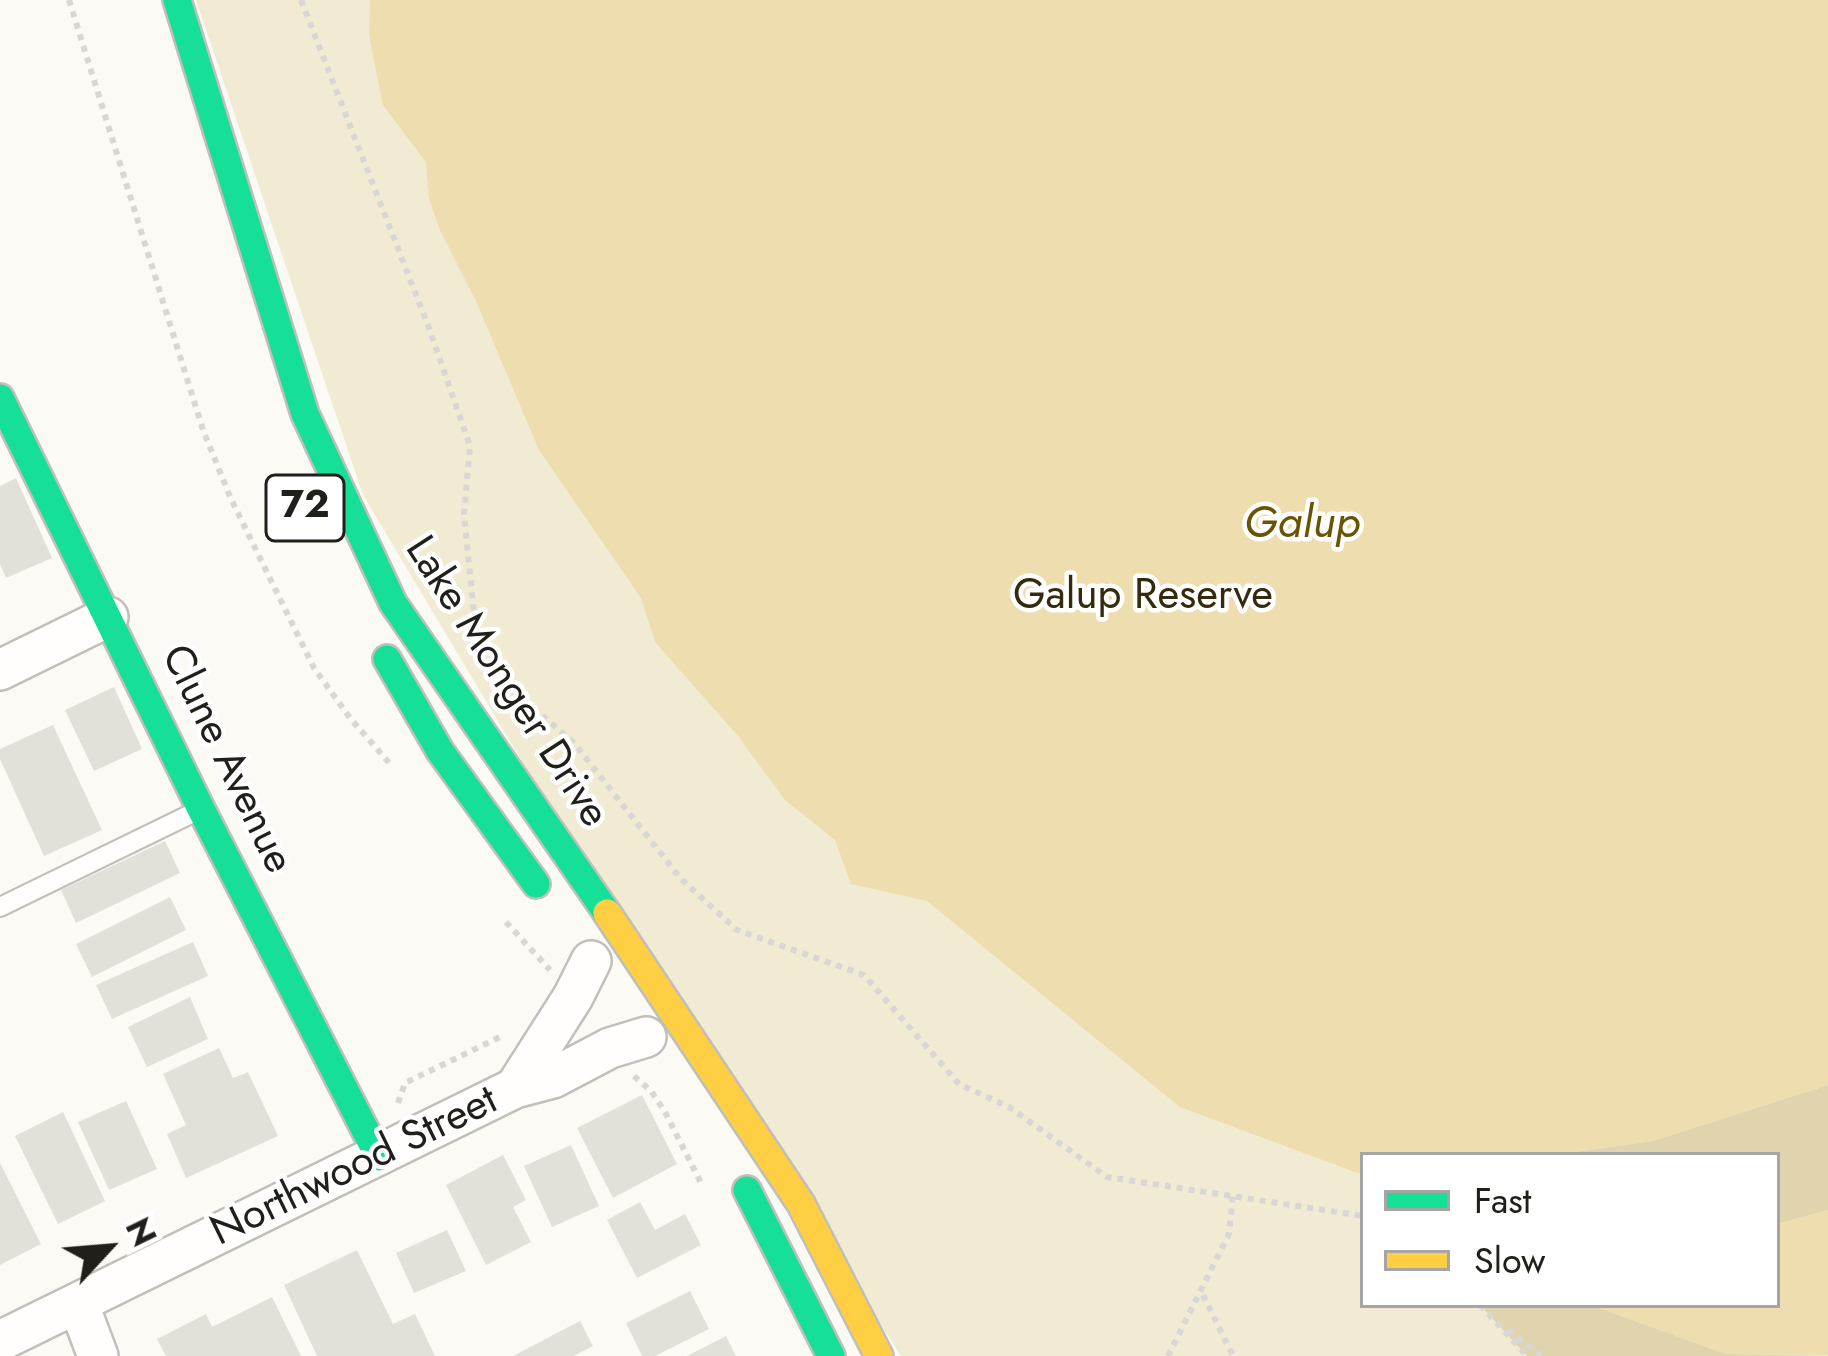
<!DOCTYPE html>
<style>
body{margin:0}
#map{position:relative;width:1828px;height:1356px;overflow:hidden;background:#fcfaf4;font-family:Jost,sans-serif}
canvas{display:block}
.legend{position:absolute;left:1360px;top:1152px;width:420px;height:156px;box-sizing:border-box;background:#fff;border:3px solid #a6a5a3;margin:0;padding:15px 21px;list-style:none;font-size:36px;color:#211f19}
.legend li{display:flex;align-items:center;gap:24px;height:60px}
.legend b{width:60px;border:3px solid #a6a5a3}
.north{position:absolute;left:48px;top:1188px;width:120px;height:120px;-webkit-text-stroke:9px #fff;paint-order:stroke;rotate:64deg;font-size:33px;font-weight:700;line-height:48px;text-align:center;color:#211f19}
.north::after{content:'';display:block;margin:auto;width:42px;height:54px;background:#211f19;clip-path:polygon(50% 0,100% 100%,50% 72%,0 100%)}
</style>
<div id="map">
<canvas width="1828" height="1356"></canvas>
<ul class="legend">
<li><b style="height:15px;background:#16e098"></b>Fast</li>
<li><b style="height:15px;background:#ffcf43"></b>Slow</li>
</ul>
<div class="north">N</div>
</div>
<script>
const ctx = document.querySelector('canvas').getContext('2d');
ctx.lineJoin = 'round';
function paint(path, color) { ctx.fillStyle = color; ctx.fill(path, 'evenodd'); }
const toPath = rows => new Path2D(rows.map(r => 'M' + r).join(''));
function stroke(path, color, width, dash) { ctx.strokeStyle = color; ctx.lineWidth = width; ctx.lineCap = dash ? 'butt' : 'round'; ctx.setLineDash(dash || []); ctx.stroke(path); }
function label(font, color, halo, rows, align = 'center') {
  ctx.font = font + ' Jost,sans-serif'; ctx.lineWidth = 9; ctx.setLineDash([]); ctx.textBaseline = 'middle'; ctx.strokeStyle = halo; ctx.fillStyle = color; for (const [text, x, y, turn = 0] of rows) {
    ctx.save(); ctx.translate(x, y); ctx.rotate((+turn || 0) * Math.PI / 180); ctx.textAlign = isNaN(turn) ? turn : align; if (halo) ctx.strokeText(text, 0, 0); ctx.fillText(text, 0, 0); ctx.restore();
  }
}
paint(toPath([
 [196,0,1828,0,1828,1356,901,1356,527,770,363,495],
 [1363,1155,1777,1155,1777,1305,1363,1305]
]), '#f2ebd3');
paint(toPath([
 [1828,1085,1828,1210,1777,1224,1777,1155,1553,1155,1653,1141],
 [1480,1305,1591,1305,1726,1354,1828,1356,1527,1356]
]), '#e0d4ae');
paint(toPath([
 [370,0,1828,0,1828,1085,1653,1141,1553,1155,1363,1155,1363,1175,1180,1107,927,901,851,884,835,840,785,800,738,736,655,642,641,598,539,450,476,301,440,230,429,199,426,162,383,105,369,35],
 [1828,1210,1828,1355,1726,1354,1591,1305,1777,1305,1777,1224]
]), '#edddaf');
paint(toPath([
 [16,478,52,558,6,578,0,564,0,486],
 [114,687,142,749,94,771,65,710],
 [53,725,102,830,44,856,0,759,0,749],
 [165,841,180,873,76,923,61,890],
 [170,897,186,930,92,977,76,944],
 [193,942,208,976,112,1019,96,985],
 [190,997,208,1039,147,1067,128,1027],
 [219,1048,233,1078,248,1072,278,1136,186,1178,167,1134,186,1125,163,1074],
 [642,1095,677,1164,613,1198,577,1128],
 [126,1101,157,1169,109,1190,78,1122],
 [63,1112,105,1201,58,1224,15,1136],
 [571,1145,599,1206,552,1227,524,1166],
 [503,1155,526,1200,513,1207,531,1242,486,1265,446,1185],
 [0,1163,41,1244,0,1265],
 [640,1202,655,1230,685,1214,701,1245,637,1278,607,1220],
 [447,1230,466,1271,414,1293,396,1253],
 [357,1250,393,1324,415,1314,435,1356,317,1356,284,1285],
 [690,1291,709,1329,655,1356,642,1356,626,1323],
 [272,1297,301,1356,166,1356,157,1339,206,1314,212,1327],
 [580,1321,593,1346,574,1356,513,1356],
 [726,1336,736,1356,687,1356]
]), '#e3e0da');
const lane = toPath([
 [0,907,197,811]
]);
const street = toPath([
 [0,670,108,617],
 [515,1088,573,997,591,961],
 [78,1303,98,1356],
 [0,1341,515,1088,553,1078,610,1048,646,1037]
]);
const fast = toPath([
 [177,0,305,414,393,603,607,913],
 [0,398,201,809,379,1157],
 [387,659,440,751,536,884],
 [747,1190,831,1356]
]);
const slow = toPath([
 [607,913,801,1204,879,1356]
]);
stroke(lane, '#c1bfb9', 22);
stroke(street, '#c1bfb9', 44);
stroke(fast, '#c1bfb9', 32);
stroke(slow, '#c1bfb9', 32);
stroke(toPath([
 [69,0,203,430,231,499,314,668,350,718,391,765],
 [301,0,429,328,470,446,464,514,474,613,483,647],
 [515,692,574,743,681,879,737,930,864,975,959,1084,1009,1107,1107,1177,1363,1216],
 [506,922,550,970],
 [634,1076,651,1091,665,1112,702,1185],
 [398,1103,405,1083,504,1035],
 [1203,1295,1233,1356],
 [1480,1305,1527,1356],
 [1508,1330,1542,1356],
 [1168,1356,1229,1234,1233,1195]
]), '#d8d7d5', 6, [6, 6]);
stroke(lane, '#fffefd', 18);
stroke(street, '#fffefd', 39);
stroke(fast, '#16e098', 27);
stroke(slow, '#ffcf43', 27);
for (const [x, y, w] of [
 [305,508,78]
]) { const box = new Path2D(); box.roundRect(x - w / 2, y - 33, w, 66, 9); ctx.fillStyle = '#fff'; ctx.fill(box); stroke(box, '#211f19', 3); }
label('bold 39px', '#211f19', null, [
 ["72",305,508]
]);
label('42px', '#342b0e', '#fff', [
 ["Galup Reserve",1143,598]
]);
label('42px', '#211f19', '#fff', [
 ["Lake Monger Drive",505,683,57],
 ["Clune Avenue",225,760,64],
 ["Northwood Street",355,1168,-26]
]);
label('italic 45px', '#695403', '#fff', [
 ["Galup",1302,526]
]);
</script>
